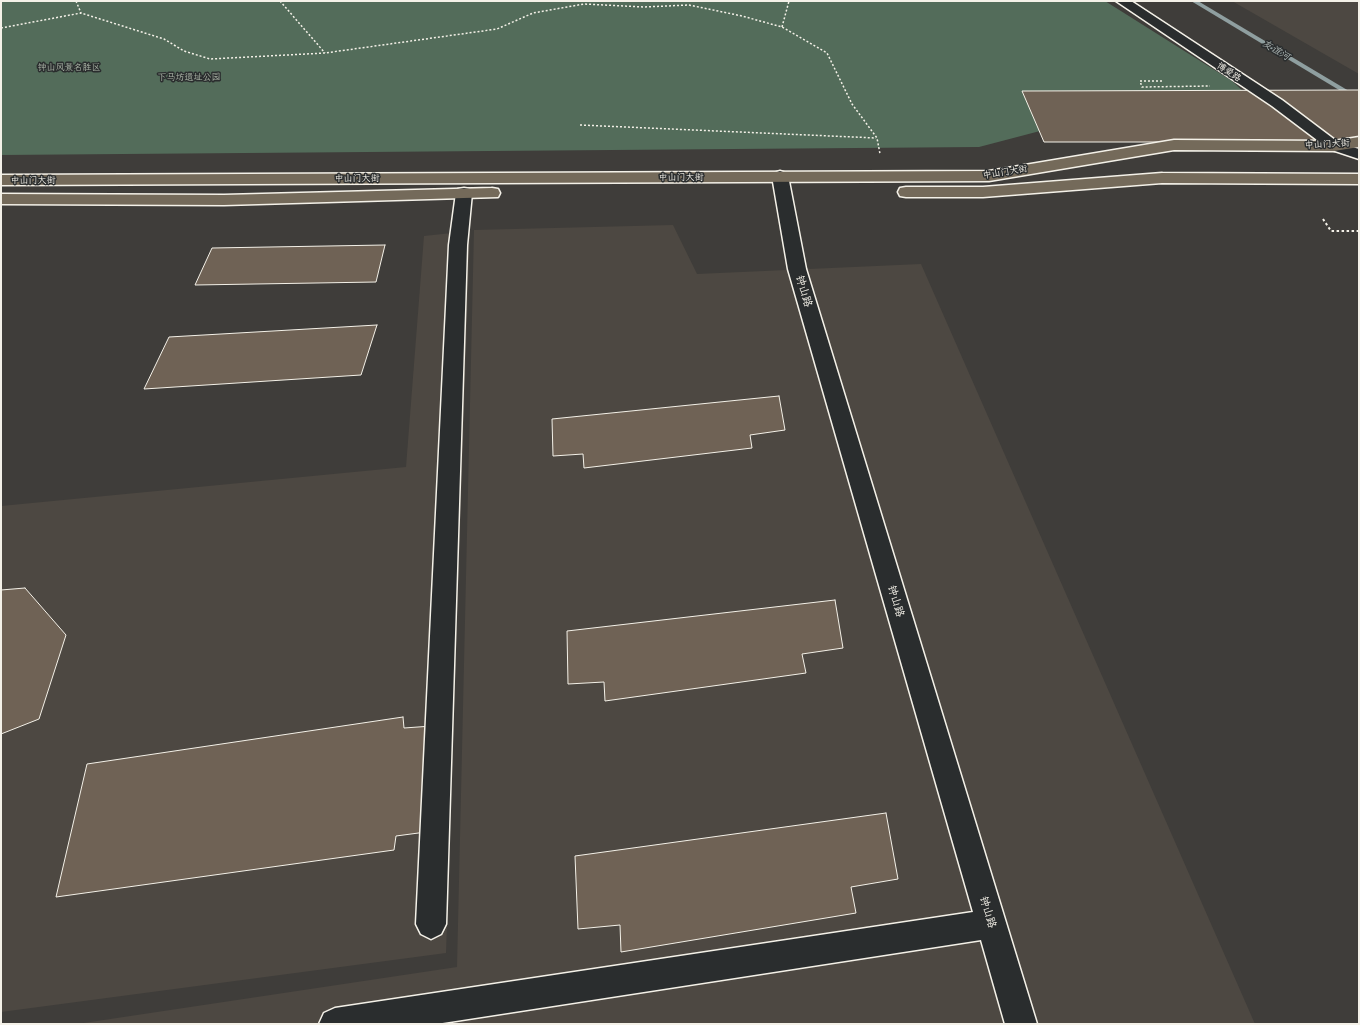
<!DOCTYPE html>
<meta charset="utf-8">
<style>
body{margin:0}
#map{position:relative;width:1360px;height:1025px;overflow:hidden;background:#3f3d3a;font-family:Mali,sans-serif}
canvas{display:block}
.frame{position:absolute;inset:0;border:2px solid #f4f1e8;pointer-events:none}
</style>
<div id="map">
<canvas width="1360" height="1025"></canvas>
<div class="frame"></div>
</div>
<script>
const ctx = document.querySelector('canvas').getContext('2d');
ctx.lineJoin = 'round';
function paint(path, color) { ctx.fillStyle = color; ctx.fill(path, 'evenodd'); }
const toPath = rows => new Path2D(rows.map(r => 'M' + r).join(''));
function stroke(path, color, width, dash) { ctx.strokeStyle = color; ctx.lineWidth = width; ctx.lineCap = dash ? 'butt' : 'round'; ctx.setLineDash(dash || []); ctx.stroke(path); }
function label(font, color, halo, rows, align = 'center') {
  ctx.font = font + ' Mali,"LXGW WenKai TC",sans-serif'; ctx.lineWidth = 3; ctx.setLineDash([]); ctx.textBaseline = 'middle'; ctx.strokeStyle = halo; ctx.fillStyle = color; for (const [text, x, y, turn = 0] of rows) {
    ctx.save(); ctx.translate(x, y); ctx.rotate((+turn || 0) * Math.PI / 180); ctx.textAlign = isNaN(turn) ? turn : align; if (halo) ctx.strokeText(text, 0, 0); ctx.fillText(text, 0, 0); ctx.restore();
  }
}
paint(toPath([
 [1232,1,1359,1,1359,74],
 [673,225,697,274,921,264,1255,1024,77,1024,457,967,474,230],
 [470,231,446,953,1,1012,1,803,2,799,1,799,1,506,406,467,424,236]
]), '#4d4842');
paint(toPath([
 [1,1,1105,1,1232,81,1258,105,1120,110,979,147,1,155]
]), '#536c5a');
paint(toPath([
 [1191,1,1198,1,1359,97,1359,102,1191,1]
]), '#8f9fa0');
const building = toPath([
 [1359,90,1359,142,1044,142,1022,91,1359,90],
 [385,245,376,282,195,285,212,248,385,245],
 [377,325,361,375,144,389,169,337,377,325],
 [779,396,785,430,750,435,752,448,584,468,583,454,553,456,552,419,779,396],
 [25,588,66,635,39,719,1,734,1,590,25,588],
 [835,600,843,648,802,654,806,673,605,701,604,682,568,684,567,631,835,600],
 [403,717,404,728,432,726,426,832,396,836,394,850,56,897,87,764,403,717],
 [886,813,898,879,851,887,856,913,621,952,620,925,578,929,575,856,886,813]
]);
paint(building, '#6f6255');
stroke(building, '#f4f1e8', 1);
const minor = toPath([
 [1116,1,1131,1,1282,100,1339,143,1359,149,1359,159,1329,149,1272,106,1116,1],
 [780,171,786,173,788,176,806,269,1037,1024,1005,1024,981,940,436,1024,319,1024,324,1013,335,1008,973,912,788,269,772,176,774,173,780,171],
 [464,188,470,189,472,193,467,245,446,924,441,934,431,939,421,934,416,924,449,245,456,193,458,189,464,188]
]);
const major = toPath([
 [1359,137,1359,147,1334,151,1174,150,989,181,1,185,1,175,989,171,1174,140,1334,141,1359,137],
 [1162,173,1359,174,1359,184,1162,183,983,197,906,197,900,196,898,192,900,188,906,187,983,187,1162,173],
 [492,188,498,189,500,193,498,197,224,205,1,204,1,194,224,195,492,188]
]);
stroke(minor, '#f4f1e8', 3);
stroke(major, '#f4f1e8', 3);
stroke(toPath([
 [76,1,81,13],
 [280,1,325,53],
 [782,27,789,1],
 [1,28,81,13,164,39,184,51,210,59,325,53,497,29,533,13,584,4,644,7,689,5,742,16,782,27,827,53,852,104,877,138,880,154],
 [1162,81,1140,81,1142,87,1210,86],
 [580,125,876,138]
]), '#f4f1e8', 1.5, [2, 2]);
stroke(toPath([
 [1323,219,1331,231,1359,231]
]), '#f4f1e8', 2, [2.5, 2.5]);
paint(minor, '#2a2d2e');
paint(major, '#746a5a');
label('9px', '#acb5a8', '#2a2d2e', [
 ["钟山风景名胜区",69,67],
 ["下马坊遗址公园",189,77]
]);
label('9px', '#f4f1e8', '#2a2d2e', [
 ["博爱路",1229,72,33],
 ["中山门大街",1327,144,-3],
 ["中山门大街",1005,172,-9],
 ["中山门大街",681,177],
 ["中山门大街",357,178],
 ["中山门大街",33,180]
]);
label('italic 10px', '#b1bab8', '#2a2d2e', [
 ["友谊河",1276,50,31]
]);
label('11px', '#f4f1e8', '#2a2d2e', [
 ["钟山路",804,291,73],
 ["钟山路",896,601,73],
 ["钟山路",988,912,73]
]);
</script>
